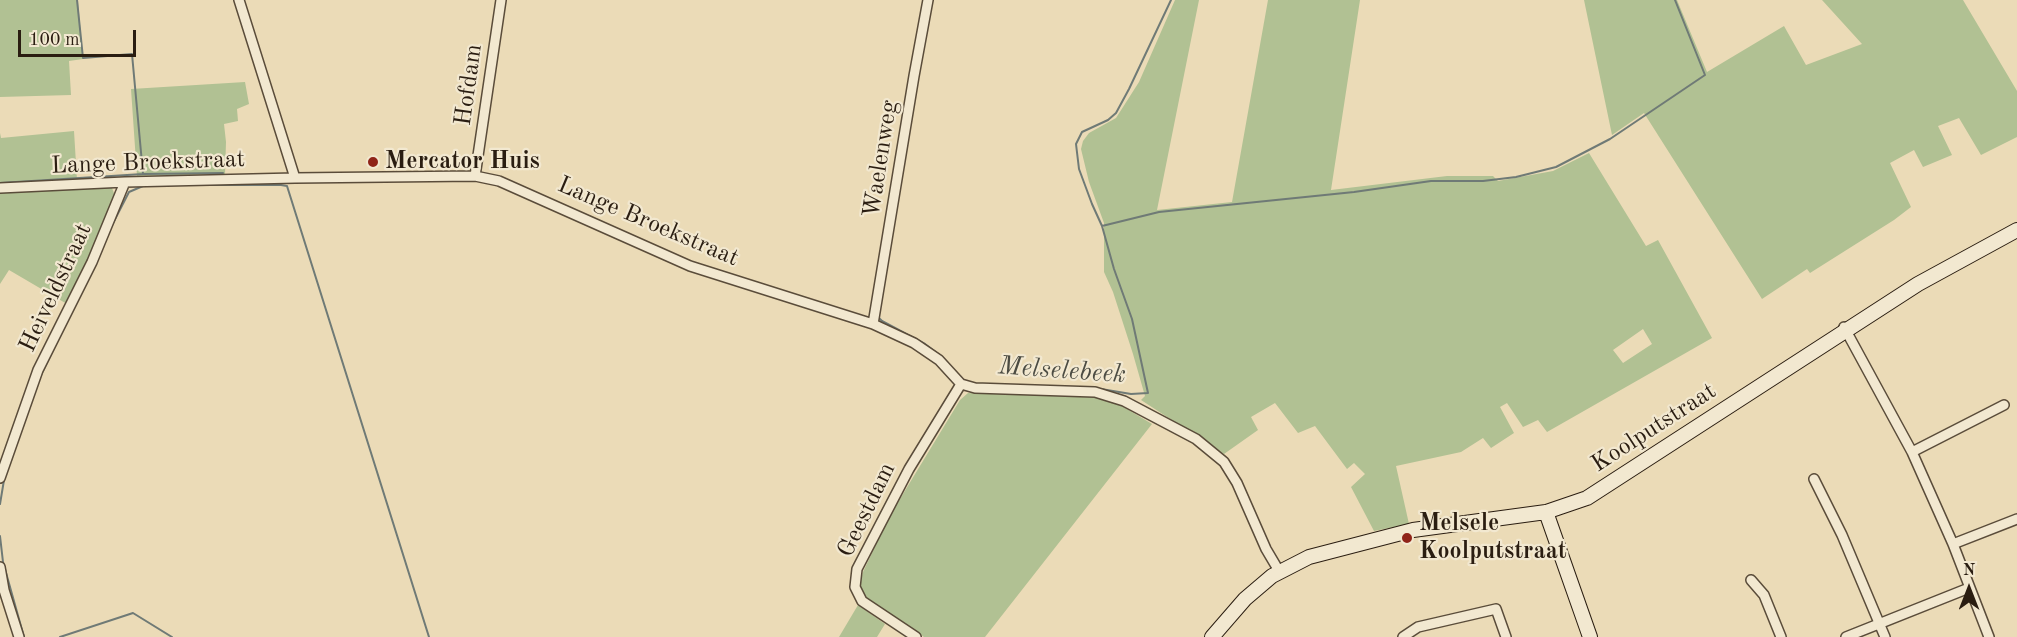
<!DOCTYPE html>
<style>
body{margin:0}
#map{position:relative;width:2017px;height:637px;overflow:hidden;background:#ebdbb7;font-family:"Old Standard TT",serif}
canvas{display:block}
.north{position:absolute;left:1939px;top:559px;width:60px;height:60px;-webkit-text-stroke:4px #f2e8d0;paint-order:stroke;rotate:0deg;font-size:16px;font-weight:700;line-height:24px;text-align:center;color:#2a1d11}
.north::after{content:'';display:block;margin:auto;width:21px;height:27px;background:#2a1d11;clip-path:polygon(50% 0,100% 100%,50% 72%,0 100%)}
.scale{position:absolute;left:18px;top:30px;width:118px;height:27px;box-sizing:border-box;border:3px solid #2a1d11;border-top:0;padding-left:8px;font-size:18px;line-height:21px;white-space:nowrap;color:#2a1d11;-webkit-text-stroke:4px #f2e8d0;paint-order:stroke}
</style>
<div id="map">
<canvas width="2017" height="637"></canvas>
<div class="north">N</div>
<div class="scale">100 m</div>
</div>
<script>
const ctx = document.querySelector('canvas').getContext('2d');
ctx.lineJoin = 'round';
function paint(path, color) { ctx.fillStyle = color; ctx.fill(path, 'evenodd'); }
const toPath = rows => new Path2D(rows.map(r => 'M' + r).join(''));
function stroke(path, color, width, dash) { ctx.strokeStyle = color; ctx.lineWidth = width; ctx.lineCap = dash ? 'butt' : 'round'; ctx.setLineDash(dash || []); ctx.stroke(path); }
function label(font, color, halo, rows, align = 'center') {
  ctx.font = font + ' "Old Standard TT",serif'; ctx.lineWidth = 4.5; ctx.setLineDash([]); ctx.textBaseline = 'middle'; ctx.strokeStyle = halo; ctx.fillStyle = color; for (const [text, x, y, turn = 0] of rows) {
    ctx.save(); ctx.translate(x, y); ctx.rotate((+turn || 0) * Math.PI / 180); ctx.textAlign = isNaN(turn) ? turn : align; if (halo) ctx.strokeText(text, 0, 0); ctx.fillText(text, 0, 0); ctx.restore();
  }
}
paint(toPath([
 [0,0,78,0,83,59,69,61,71,95,0,97],
 [1175,0,1199,0,1157,210,1232,202,1268,0,1360,0,1331,190,1447,176,1493,176,1498,181,1553,171,1589,153,1646,246,1658,240,1712,338,1547,432,1538,420,1523,427,1507,403,1500,407,1514,433,1491,448,1483,438,1461,452,1396,466,1409,524,1374,531,1351,487,1365,474,1354,463,1347,469,1315,426,1298,433,1275,403,1251,417,1258,430,1224,454,1141,400,1145,396,1133,354,1113,292,1104,272,1104,223,1089,182,1081,149,1083,141,1089,133,1116,118,1139,82],
 [1643,329,1652,344,1623,363,1613,350],
 [1584,0,1677,0,1707,72,1784,26,1806,65,1862,44,1822,0,1963,0,2017,91,2017,137,1981,155,1959,118,1938,126,1952,155,1923,167,1914,150,1890,163,1911,207,1894,220,1810,273,1807,269,1762,299,1644,113,1612,135],
 [245,82,249,104,237,109,238,121,224,124,226,142,225,174,137,176,131,89],
 [74,131,77,180,0,185,0,133,1,138],
 [106,184,112,188,115,196,88,263,67,304,9,270,0,284,0,191],
 [968,393,1094,397,1122,406,1152,424,985,637,924,637,867,599,859,587,863,572,889,517,960,400],
 [858,605,885,624,877,637,839,637]
]), '#b1c193');
stroke(toPath([
 [77,0,83,58,132,54,143,174,223,173],
 [0,183,143,174],
 [172,185,281,185,287,186,429,637],
 [1102,226,1159,212,1354,192,1431,181,1483,181,1516,177,1556,167,1610,139,1705,75,1675,0],
 [110,229,129,192,143,186],
 [879,313,879,318,882,321,925,344,941,356],
 [38,381,71,313],
 [1101,389,1131,394,1148,393,1132,319,1114,269,1102,226,1092,204,1079,169,1076,144,1082,132,1108,120,1116,113,1129,89,1171,0],
 [0,504,4,480],
 [0,536,3,562,24,637],
 [60,637,133,613,172,637]
]), '#6f7a76', 2);
const street = toPath([
 [239,0,295,178],
 [475,176,501,0],
 [0,188,125,182,295,178,475,176,499,181,690,266,873,324,914,343,939,360,961,384,975,388,1095,392,1124,401,1196,439,1224,462,1237,483,1266,549,1279,571],
 [873,324,914,76,928,0],
 [1844,327,1912,452,1953,544,1989,637],
 [1912,452,2004,405],
 [0,478,38,370,92,262,125,182],
 [1814,479,1842,535,1885,637],
 [1953,544,2017,519],
 [0,567,4,590,19,637],
 [1751,580,1764,595,1781,637],
 [916,637,862,601,855,587,857,569,909,469,961,384],
 [1403,637,1418,627,1496,609,1506,637],
 [1846,637,1969,588]
]);
const secondary = toPath([
 [1546,512,1590,637],
 [1212,637,1245,599,1272,576,1309,557,1413,530,1546,512,1587,498,1918,284,2017,230]
]);
stroke(street, '#5a4c3a', 12);
stroke(secondary, '#2a1d11', 16);
stroke(street, '#f2e8d0', 9);
stroke(secondary, '#f2e8d0', 14);
for (const [x, y, r, color] of [
 [373,162,6,"#8f2418"],
 [1407,538,6,"#8f2418"]
]) { const dot = new Path2D(); dot.arc(x, y, r, 0, 2 * Math.PI); ctx.fillStyle = color; ctx.fill(dot); stroke(dot, '#f2e8d0', 2); }
label('24px', '#2a1d11', '#f2e8d0', [
 ["Hofdam",469,85,-82],
 ["Waelenweg",881,159,-81],
 ["Lange Broekstraat",148,163,-2],
 ["Lange Broekstraat",648,222,23],
 ["Heiveldstraat",56,288,-65],
 ["Koolputstraat",1654,428,-33],
 ["Geestdam",867,510,-64]
]);
label('bold 24px', '#2a1d11', '#f2e8d0', [
 ["Mercator Huis",385,162],
 ["Melsele",1419,524],
 ["Koolputstraat",1419,552]
], 'left');
label('italic 26px', '#4c4c43', '#f2e8d0', [
 ["Melselebeek",1062,371,4]
]);
</script>
